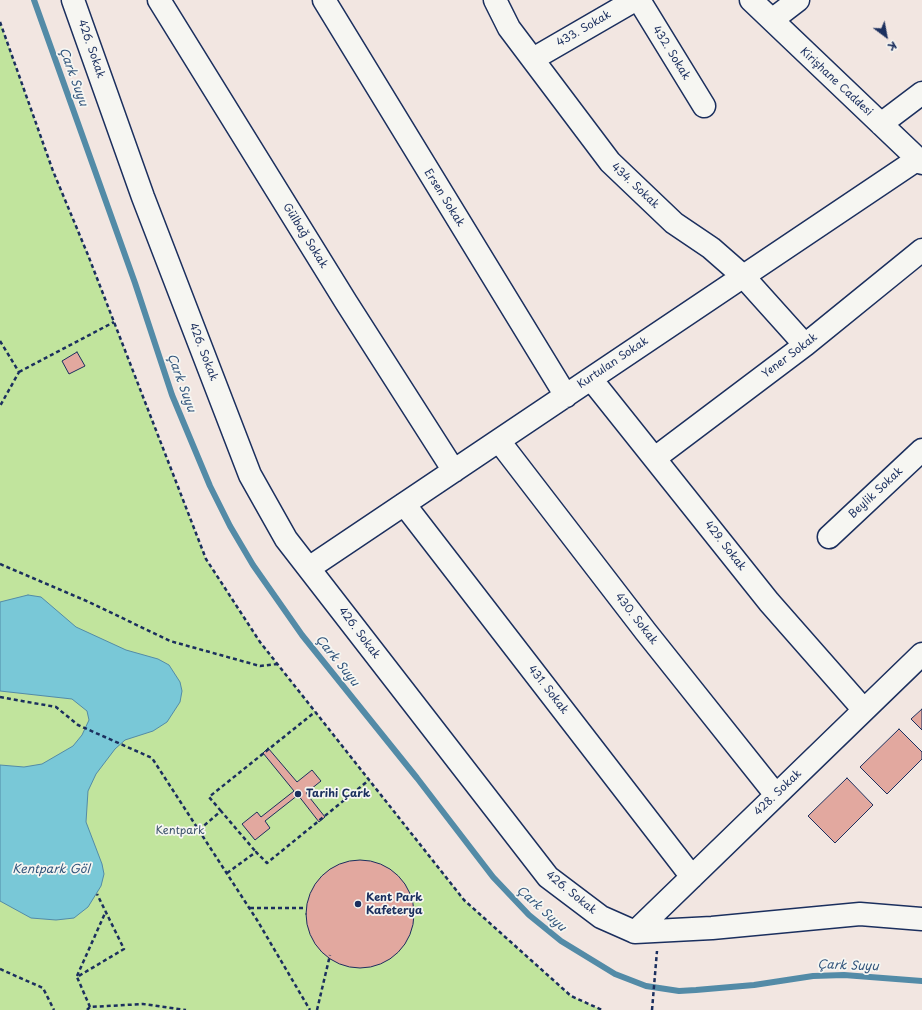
<!DOCTYPE html>
<meta charset="utf-8">
<style>
body{margin:0}
#map{position:relative;width:922px;height:1010px;overflow:hidden;background:#f2e6e1;font-family:"Playpen Sans",sans-serif}
canvas{display:block}
.north{position:absolute;left:866px;top:16px;width:40px;height:40px;-webkit-text-stroke:3px #f6f6f2;paint-order:stroke;rotate:148deg;font-size:11px;font-weight:700;line-height:16px;text-align:center;color:#1b2f5e}
.north::after{content:'';display:block;margin:auto;width:14px;height:18px;background:#1b2f5e;clip-path:polygon(50% 0,100% 100%,50% 72%,0 100%)}
</style>
<div id="map">
<canvas width="922" height="1010"></canvas>
<div class="north">K</div>
</div>
<script>
const ctx = document.querySelector('canvas').getContext('2d');
ctx.lineJoin = 'round';
function paint(path, color) { ctx.fillStyle = color; ctx.fill(path, 'evenodd'); }
const toPath = rows => new Path2D(rows.map(r => 'M' + r).join(''));
function stroke(path, color, width, dash) { ctx.strokeStyle = color; ctx.lineWidth = width; ctx.lineCap = dash ? 'butt' : 'round'; ctx.setLineDash(dash || []); ctx.stroke(path); }
function label(font, color, halo, rows, align = 'center') {
  ctx.font = font + ' "Playpen Sans",sans-serif'; ctx.lineWidth = 3.5; ctx.setLineDash([]); ctx.textBaseline = 'middle'; ctx.strokeStyle = halo; ctx.fillStyle = color; for (const [text, x, y, turn = 0] of rows) {
    ctx.save(); ctx.translate(x, y); ctx.rotate((+turn || 0) * Math.PI / 180); ctx.textAlign = isNaN(turn) ? turn : align; if (halo) ctx.strokeText(text, 0, 0); ctx.fillText(text, 0, 0); ctx.restore();
  }
}
paint(toPath([
 [0,22,53,171,88,255,206,559,260,642,464,900,571,996,602,1010,0,1010]
]), '#c1e49d');
const water = toPath([
 [28,595,41,597,76,627,126,650,158,659,169,665,180,682,182,691,180,702,167,722,153,731,125,740,115,749,96,774,88,791,86,822,102,864,104,874,101,886,88,907,79,914,74,918,56,920,31,918,0,901,0,765,24,767,42,764,73,746,82,735,89,720,87,711,72,699,0,691,0,602,28,595]
]);
paint(water, '#79c8d7');
stroke(water, '#538ba7', 1);
stroke(toPath([
 [34,0,135,283,172,395,210,486,230,526,253,565,302,635,417,778,493,877,529,915,561,941,615,974,646,986,679,991,696,990,754,985,813,976,844,975,922,981]
]), '#538ba7', 6);
const building = toPath([
 [77,352,85,366,69,374,62,361,77,352],
 [922,709,922,730,911,719,922,709],
 [899,729,922,752,922,759,887,794,860,767,899,729],
 [268,748,297,782,312,770,321,781,306,793,325,817,319,822,298,795,265,821,270,828,255,840,242,824,257,812,261,817,294,791,263,753,268,748],
 [847,778,873,805,835,843,808,816,847,778],
 '306 914a54 54 0 1 1 108 0a54 54 0 1 1-108 0Z'
]);
paint(building, '#e2a89f');
stroke(building, '#1b2f5e', 1);
const minor = toPath([
 [73,0,143,197,250,475,286,539,548,877,601,917,635,932,712,928,860,914,922,919],
 [159,0,346,302,454,471],
 [324,0,566,396],
 [495,0,509,28,610,162,674,223,711,248,743,276,805,345],
 [639,0,704,106],
 [751,0,922,163],
 [772,20,798,0],
 [533,59,635,0],
 [881,124,922,93],
 [591,379,769,602,864,710],
 [499,441,646,632,776,795],
 [655,458,805,345,922,250],
 [404,504,692,877],
 [829,537,922,450],
 [309,568,918,159],
 [635,932,922,654]
]);
stroke(minor, '#1b2f5e', 25);
stroke(toPath([
 [0,22,53,171,88,255,206,559,260,642,464,900,571,996,602,1010],
 [0,341,19,372,0,406],
 [19,372,114,322],
 [0,564,89,602,170,641,260,666,277,664],
 [0,697,56,707,78,725,152,758,257,920,310,1010],
 [221,811,209,797,315,712],
 [199,830,221,811,256,852],
 [227,873,256,852,267,863,369,780],
 [250,908,306,908],
 [0,969,43,988,54,1010],
 [77,976,106,911],
 [90,1007,77,977,124,949,97,894],
 [87,1010,90,1007,143,1004,186,1010],
 [317,1010,330,955],
 [652,1010,657,951]
]), '#1b2f5e', 2.5, [4, 3]);
stroke(minor, '#f6f6f2', 22);
for (const [x, y, r, color] of [
 [298,794,4,"#1b2f5e"],
 [358,904,4,"#1b2f5e"]
]) { const dot = new Path2D(); dot.arc(x, y, r, 0, 2 * Math.PI); ctx.fillStyle = color; ctx.fill(dot); stroke(dot, '#f6f6f2', 1.5); }
label('11px', '#1b2f5e', '#f6f6f2', [
 ["433. Sokak",584,29,-30],
 ["426. Sokak",91,49,71],
 ["432. Sokak",671,53,58],
 ["Kirişhane Caddesi",836,82,43],
 ["434. Sokak",635,186,43],
 ["Ersen Sokak",444,198,58],
 ["Gülbağ Sokak",305,236,58],
 ["426. Sokak",203,352,69],
 ["Yener Sokak",790,356,-37],
 ["Kurtulan Sokak",613,363,-34],
 ["Beylik Sokak",876,493,-43],
 ["429. Sokak",725,546,52],
 ["430. Sokak",636,619,52],
 ["426. Sokak",359,633,53],
 ["431. Sokak",548,690,52],
 ["428. Sokak",778,793,-44],
 ["426. Sokak",571,893,39]
]);
label('bold 11px', '#1b2f5e', '#f6f6f2', [
 ["Tarihi Çark",306,794],
 ["Kent Park",366,898],
 ["Kafeterya",366,911]
], 'left');
label('11px', '#3c536b', '#f6f6f2', [
 ["Kentpark",180,831]
]);
label('italic 12px', '#32557c', '#f6f6f2', [
 ["Çark Suyu",73,77,70],
 ["Çark Suyu",181,383,70],
 ["Çark Suyu",337,661,51],
 ["Kentpark Göl",51,870],
 ["Çark Suyu",541,909,42],
 ["Çark Suyu",848,966,2]
]);
</script>
